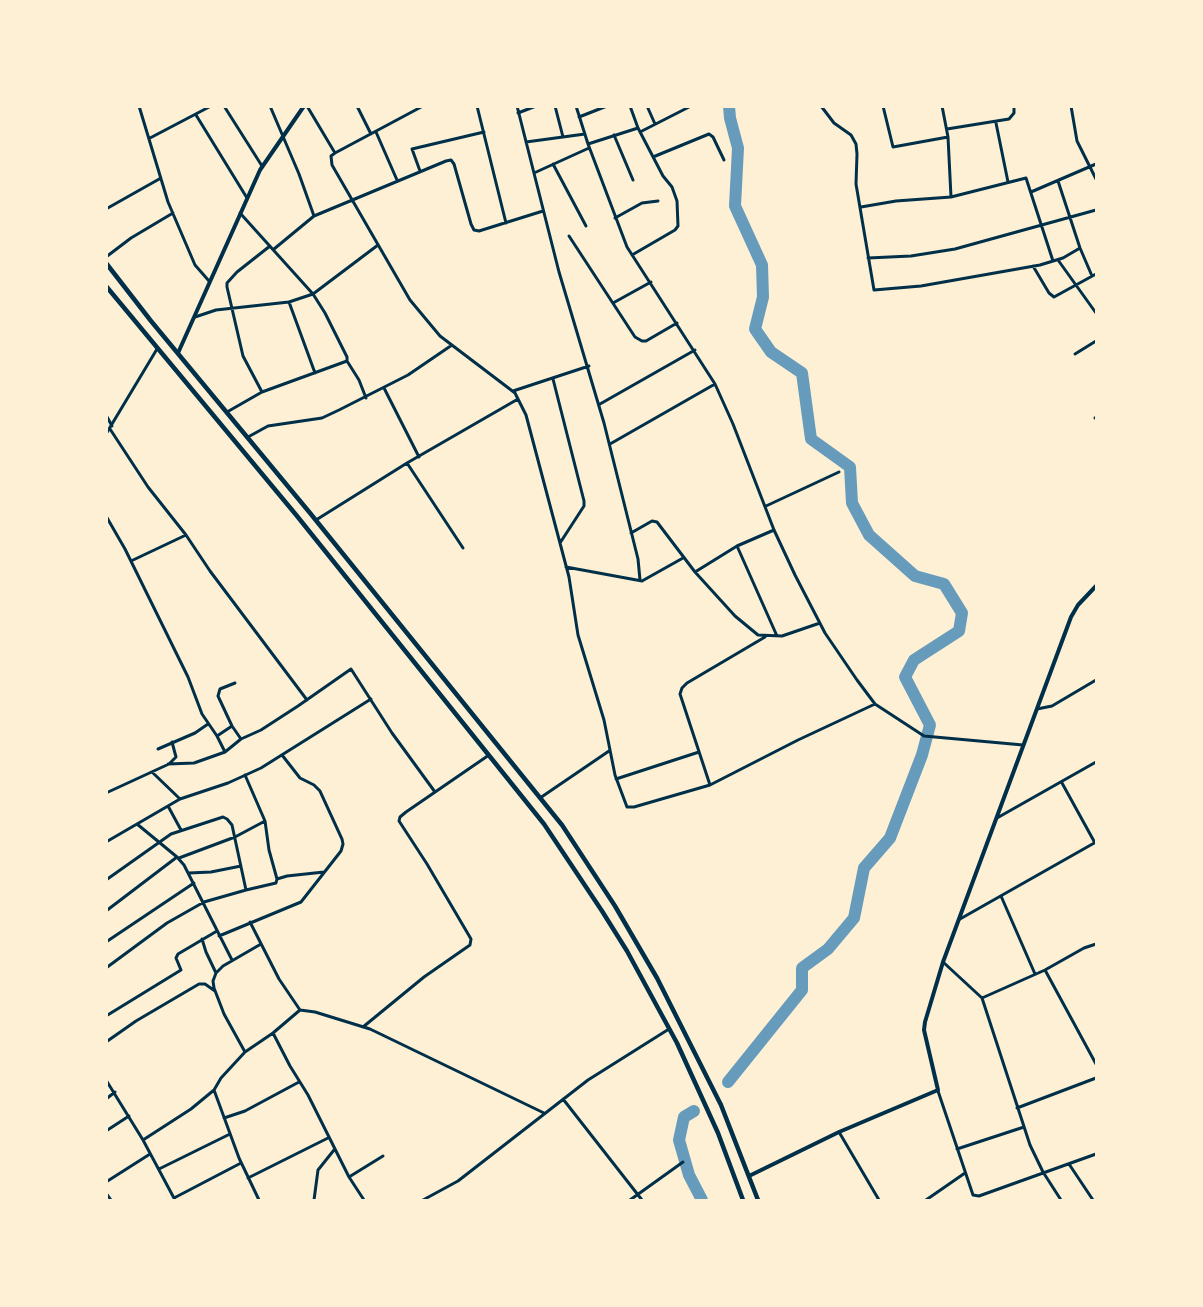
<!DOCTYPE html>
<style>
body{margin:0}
#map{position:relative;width:1203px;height:1307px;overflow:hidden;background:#fdf0d5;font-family:"Fira Sans",sans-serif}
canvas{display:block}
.frame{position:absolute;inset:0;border:108px solid #fdf0d5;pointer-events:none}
</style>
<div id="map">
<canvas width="1203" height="1307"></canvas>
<div class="frame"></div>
</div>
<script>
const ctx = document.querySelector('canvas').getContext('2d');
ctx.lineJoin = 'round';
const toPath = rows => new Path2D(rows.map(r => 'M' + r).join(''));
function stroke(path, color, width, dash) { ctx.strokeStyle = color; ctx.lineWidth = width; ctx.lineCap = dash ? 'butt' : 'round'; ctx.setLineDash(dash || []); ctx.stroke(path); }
stroke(toPath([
 [728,1082,802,990,802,968,828,949,854,918,864,868,890,838,922,755,930,725,905,677,914,660,959,631,962,613,944,584,915,576,869,535,852,503,850,467,811,439,802,373,771,352,755,329,763,297,762,265,735,206,738,148,730,118,729,106],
 [694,1111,684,1117,679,1140,689,1175,702,1200]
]), '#669bbc', 12);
stroke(toPath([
 [139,106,168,202,195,265,209,281],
 [224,106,262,166],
 [270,106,299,174,314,216],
 [307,106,335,153],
 [357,106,371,134],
 [423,106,335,153,331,156,332,165,410,300,440,336,515,393,526,415,569,577,578,635,604,720,615,775,627,807,634,807,710,785,798,740,875,704],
 [477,106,506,223],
 [517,106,559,272,604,423,638,559,640,580],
 [555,106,563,137],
 [576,106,588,144,627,247,715,384,733,424,774,530,795,575,825,633,857,680,875,704,924,736,1023,745],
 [630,106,638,128,663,176,672,187,677,201,678,226,675,230,632,255],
 [647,106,655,124],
 [821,106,834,123,851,135,856,144,857,154,856,184,874,290,921,286,1040,265,1063,258,1080,248],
 [883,106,893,147,948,137],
 [942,106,948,137,951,197],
 [1071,106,1077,141,1096,179],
 [518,113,536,106],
 [196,115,247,198],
 [579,117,607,106],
 [996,123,1008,182],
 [947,129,1009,119,1014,113,1014,106],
 [376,132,397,180],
 [640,132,691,106],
 [614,135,633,180],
 [150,138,211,106],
 [526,142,585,134],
 [588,144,638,128],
 [653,157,709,134,713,137,724,160],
 [553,164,586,226],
 [420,171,412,149,484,132],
 [534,173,589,148],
 [1058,181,1080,248,1092,276],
 [1031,192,1096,164],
 [861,207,896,201,951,197,1026,178,1053,261],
 [106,209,161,178],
 [615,218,642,203,658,201],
 [569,236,635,337,642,341,646,341,677,323],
 [274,249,314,216,446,161,451,160,454,164,471,224,474,230,479,231,543,211],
 [106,257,131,238,173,213],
 [868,258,911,256,955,249,1096,210],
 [1058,260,1096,313],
 [1033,266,1049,293,1054,297,1096,274],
 [289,302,315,373],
 [613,303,651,282],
 [195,317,216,310,289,302,313,294,378,245],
 [1075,354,1096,341],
 [347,361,359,380,366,398],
 [553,379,584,501,584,506,560,543],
 [384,388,419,457],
 [513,391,589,366],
 [262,392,243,356,227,287,227,283,237,272,270,246],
 [600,404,695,350],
 [227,412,262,392,347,361,347,357,325,313,313,294,240,213],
 [106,415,112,426],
 [1095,418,1096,417],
 [110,429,148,487,186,535,210,571,307,700],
 [106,434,157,349],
 [248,437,268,426,322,418,339,410,408,375,452,345],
 [610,444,715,384],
 [407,463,463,548],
 [766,506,839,472],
 [106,516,125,549,188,677,202,714,217,736,225,752],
 [316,520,407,463,518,399],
 [631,533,652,521,657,522,695,572,735,616,758,635,782,636,820,623],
 [737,546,777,636],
 [131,561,186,535],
 [566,567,642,581,683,558],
 [695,572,737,546,774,530],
 [235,683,220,689,218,696,232,726,241,739],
 [1037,709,1052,706,1096,680],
 [217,736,232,726],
 [158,749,195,733,208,724],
 [168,764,194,763,225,752,241,739,261,730,298,706,351,669,392,733,435,792],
 [152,772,180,799],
 [245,775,265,821,269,850,277,879],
 [616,779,699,752],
 [1062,783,1095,843],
 [710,785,680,694,682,688,687,683,765,637],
 [106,793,169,764,176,757,172,742],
 [540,798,609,751],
 [168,806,181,830],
 [997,818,1096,762],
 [137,824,177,857,184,865,232,960],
 [106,842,180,799,228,783,261,768,371,699],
 [179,858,235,837,265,821],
 [189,873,211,872,241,866],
 [106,880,171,834,223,817,227,819,232,825,246,890],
 [1001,896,1035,974],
 [106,911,177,857],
 [960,919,1096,842],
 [250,922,279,979,300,1010,315,1012,370,1029,544,1113],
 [219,936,301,902,341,851,343,844,342,839,320,791,314,785,300,778,282,755],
 [202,939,206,952,216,973],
 [106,942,194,883],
 [943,962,982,998,1030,1145,1043,1172,1061,1200],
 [106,968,167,923,204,902,246,890,276,883,277,879,287,876,324,872],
 [1045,970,1096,1064],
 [982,998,1045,970,1084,948,1096,944],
 [106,1016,181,970,176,958,178,954,217,931],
 [363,1027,424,977,470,945,471,939,427,864,399,821,400,817,406,812,489,755],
 [273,1033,290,1066,308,1095,349,1177,364,1200],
 [106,1042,136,1021,199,984,205,984,215,991],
 [245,1052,224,1014,214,988,213,981,216,973,223,966,261,944],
 [106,1080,143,1140,175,1200],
 [214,1090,239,1158,259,1200],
 [938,1091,973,1195,979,1196,1096,1154],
 [106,1099,115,1092],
 [563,1099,642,1200],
 [1017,1108,1096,1078],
 [224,1118,245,1111,299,1082],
 [106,1131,129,1116],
 [839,1132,879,1200],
 [143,1140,191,1109,214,1090,221,1078,245,1052,273,1033,300,1010],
 [957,1149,1024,1127],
 [1069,1164,1093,1200],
 [159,1169,230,1134],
 [349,1177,383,1156],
 [248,1178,328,1138],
 [106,1182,150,1154],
 [106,1193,111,1200],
 [174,1198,241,1163],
 [314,1200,318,1170,334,1150],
 [423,1200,458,1181,588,1080,669,1029],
 [630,1200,683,1162],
 [926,1200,965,1173]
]), '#003049', 3);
stroke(toPath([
 [178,353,260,170,304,106],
 [749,1176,839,1132,938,1090,924,1030,925,1022,943,962,1071,617,1078,605,1096,586]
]), '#003049', 4);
stroke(toPath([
 [106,263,151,321,310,513,562,825,615,906,657,978,721,1105,758,1200],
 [106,286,297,516,544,824,602,911,627,951,677,1043,718,1133,743,1200]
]), '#003049', 4.5);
</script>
